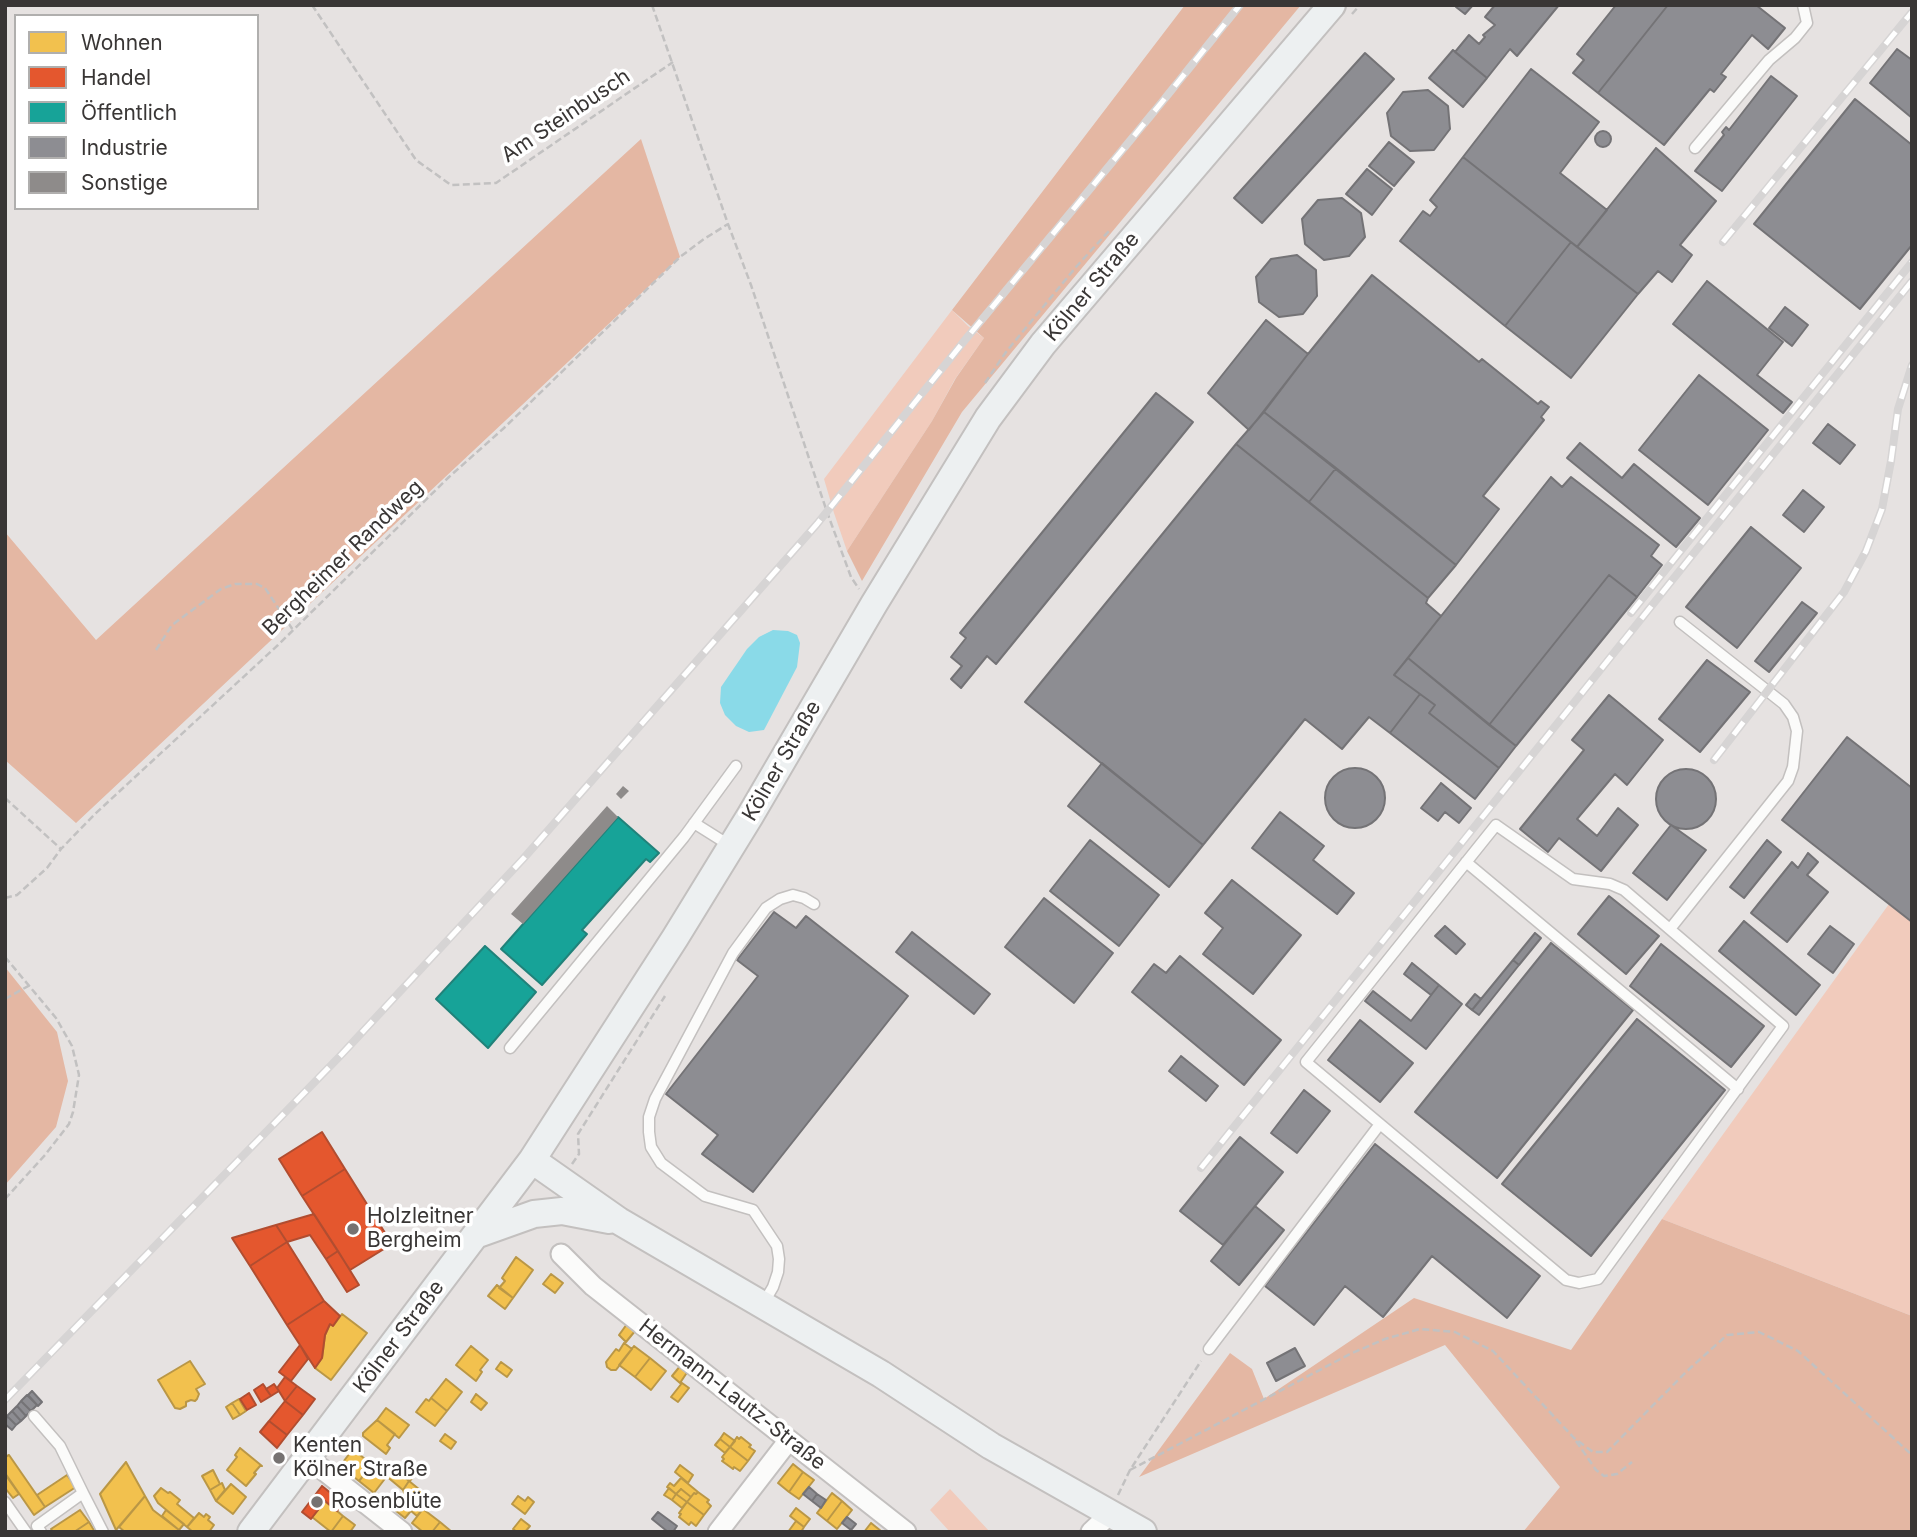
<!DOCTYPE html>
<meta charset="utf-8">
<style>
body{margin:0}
#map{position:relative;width:1917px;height:1537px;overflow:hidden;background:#e6e2e1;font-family:Inter,sans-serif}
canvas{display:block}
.frame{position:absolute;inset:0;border:7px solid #393635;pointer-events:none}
.legend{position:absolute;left:14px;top:14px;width:245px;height:196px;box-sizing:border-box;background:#fff;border:2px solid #b0afae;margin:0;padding:9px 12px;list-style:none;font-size:21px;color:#393635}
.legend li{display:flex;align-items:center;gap:14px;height:35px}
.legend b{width:35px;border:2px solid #b0afae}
</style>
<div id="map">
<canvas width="1917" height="1537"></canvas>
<div class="frame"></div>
<ul class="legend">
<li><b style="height:19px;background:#f2c14e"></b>Wohnen</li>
<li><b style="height:19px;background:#e4572e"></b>Handel</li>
<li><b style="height:19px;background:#17a398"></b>Öffentlich</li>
<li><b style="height:19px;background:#8d8d92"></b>Industrie</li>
<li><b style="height:19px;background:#8e8b8a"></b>Sonstige</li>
</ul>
</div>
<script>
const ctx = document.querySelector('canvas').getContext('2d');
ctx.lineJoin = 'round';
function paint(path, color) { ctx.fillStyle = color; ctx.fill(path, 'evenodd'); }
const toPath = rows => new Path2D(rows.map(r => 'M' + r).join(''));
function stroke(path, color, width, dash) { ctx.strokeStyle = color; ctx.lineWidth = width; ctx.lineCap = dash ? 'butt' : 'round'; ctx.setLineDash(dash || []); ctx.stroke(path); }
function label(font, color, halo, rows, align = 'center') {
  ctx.font = font + ' Inter,sans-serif'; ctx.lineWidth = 7; ctx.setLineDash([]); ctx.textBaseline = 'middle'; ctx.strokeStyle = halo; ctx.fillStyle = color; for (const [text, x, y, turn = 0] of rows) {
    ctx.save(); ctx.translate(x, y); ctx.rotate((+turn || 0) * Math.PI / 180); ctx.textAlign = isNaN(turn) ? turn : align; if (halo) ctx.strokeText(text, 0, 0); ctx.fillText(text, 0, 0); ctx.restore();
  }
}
paint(toPath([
 [952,310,968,326,984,338,955,379,932,421,847,551,834,513,824,479],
 [1889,904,1912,922,1912,1316,1662,1219],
 [950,1489,990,1532,950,1532,930,1510]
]), '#f1cbbc');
paint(toPath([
 [1185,5,1301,5,962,412,862,581,847,551,932,421,956,378,984,338,952,310],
 [641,139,680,257,76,823,5,760,5,532,96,640],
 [5,967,57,1032,68,1081,56,1127,5,1185],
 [1662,1219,1912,1316,1912,1532,1523,1532,1560,1487,1445,1345,1139,1477,1230,1353,1252,1369,1264,1399,1414,1298,1571,1350]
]), '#e4b7a3');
paint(toPath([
 [773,630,788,631,797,635,800,643,797,667,764,730,749,732,736,726,725,715,720,703,721,687,747,649,759,637]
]), '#8adae8');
const homes = toPath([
 [516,1257,533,1270,513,1298,499,1288,505,1281,502,1278,516,1257],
 [551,1274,563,1283,555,1293,543,1284,551,1274],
 [497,1285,513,1298,505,1309,488,1296,497,1285],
 [342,1314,367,1333,331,1380,315,1368,322,1358,325,1335,330,1324,333,1326,342,1314],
 [627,1324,635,1331,626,1342,619,1335,627,1324],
 [624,1343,632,1349,616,1370,611,1370,607,1367,606,1362,616,1349,619,1351,624,1343],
 [471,1346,488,1360,480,1370,482,1372,476,1381,456,1365,471,1346],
 [634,1346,650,1358,635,1377,619,1365,634,1346],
 [650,1358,666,1371,651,1390,635,1377,650,1358],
 [190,1361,205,1384,196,1389,199,1394,197,1399,195,1401,191,1400,186,1402,186,1406,180,1409,175,1408,158,1380,190,1361],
 [501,1362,512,1370,507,1377,496,1369,501,1362],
 [681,1365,688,1371,680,1383,672,1376,681,1365],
 [446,1379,462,1392,447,1411,431,1398,446,1379],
 [682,1383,689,1388,678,1402,671,1397,682,1383],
 [476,1394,487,1403,481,1410,471,1402,476,1394],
 [431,1398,447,1411,435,1426,416,1412,426,1399,429,1401,431,1398],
 [239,1399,246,1411,240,1415,232,1403,239,1399],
 [232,1403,240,1415,233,1419,226,1407,232,1403],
 [386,1408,409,1425,399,1438,377,1420,386,1408],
 [377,1420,395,1434,387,1445,390,1448,386,1454,363,1436,363,1433,377,1420],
 [724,1433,735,1441,730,1447,720,1439,724,1433],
 [445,1434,456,1442,451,1449,440,1441,445,1434],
 [737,1437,739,1439,741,1437,751,1445,749,1447,755,1451,748,1461,730,1447,737,1437],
 [720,1439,730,1447,725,1453,715,1445,720,1439],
 [730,1447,748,1461,740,1471,734,1467,733,1469,722,1461,724,1459,722,1457,730,1447],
 [240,1448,262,1466,260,1466,254,1473,256,1474,246,1486,227,1470,237,1457,235,1455,240,1448],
 [353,1449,372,1465,359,1481,340,1466,353,1449],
 [9,1455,45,1507,34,1515,5,1473,5,1457,9,1455],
 [406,1459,419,1469,410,1481,397,1471,406,1459],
 [126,1462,145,1496,116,1530,100,1494,126,1462],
 [386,1462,409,1481,403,1490,379,1470,386,1462],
 [793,1464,803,1472,789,1492,778,1483,793,1464],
 [372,1465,387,1476,374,1493,359,1481,372,1465],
 [680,1465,693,1475,688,1483,675,1472,680,1465],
 [213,1470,220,1484,210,1490,202,1476,213,1470],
 [803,1472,814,1480,799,1499,789,1492,803,1472],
 [67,1475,76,1487,45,1507,37,1495,67,1475],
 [7,1477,19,1494,13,1498,5,1488,5,1478,7,1477],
 [681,1478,698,1492,696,1494,694,1493,691,1497,681,1489,676,1494,667,1487,670,1483,674,1486,681,1478],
 [409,1481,425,1494,405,1518,396,1511,406,1498,403,1490,409,1481],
 [222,1483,225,1490,216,1501,210,1490,222,1483],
 [231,1484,246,1497,233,1514,216,1501,231,1484],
 [161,1488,168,1493,170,1492,180,1500,177,1504,194,1518,187,1527,158,1503,154,1496,161,1488],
 [669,1488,676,1494,672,1500,664,1495,669,1488],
 [681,1489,691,1497,687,1502,676,1494,681,1489],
 [698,1492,709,1500,707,1502,711,1506,704,1515,687,1502,694,1493,696,1494,698,1492],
 [832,1493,842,1501,827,1521,817,1513,832,1493],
 [425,1494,431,1498,417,1516,411,1511,425,1494],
 [676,1494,687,1502,682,1508,672,1500,676,1494],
 [145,1496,153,1510,179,1530,178,1532,125,1532,119,1527,145,1496],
 [518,1496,525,1501,528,1497,534,1502,525,1514,512,1504,518,1496],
 [325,1501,343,1516,331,1532,312,1517,325,1501],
 [842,1501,852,1510,837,1529,827,1521,842,1501],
 [687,1502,704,1515,696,1526,691,1522,689,1525,679,1517,681,1514,679,1513,687,1502],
 [796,1508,810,1519,804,1527,790,1516,796,1508],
 [423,1509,440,1522,432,1532,423,1532,412,1523,423,1509],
 [80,1510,89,1522,74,1532,53,1532,51,1529,80,1510],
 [166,1510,184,1524,179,1530,162,1516,166,1510],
 [199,1513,204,1517,206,1514,210,1517,208,1520,214,1525,209,1532,193,1532,187,1527,199,1513],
 [343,1516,355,1525,350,1532,331,1532,343,1516],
 [521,1519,530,1526,525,1532,517,1532,513,1529,521,1519],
 [796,1521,804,1527,801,1532,788,1532,796,1521],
 [89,1522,95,1532,74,1532,89,1522],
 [440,1522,452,1532,432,1532,440,1522],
 [871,1523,881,1531,880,1532,864,1532,871,1523]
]);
paint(homes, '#f2c14e');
stroke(homes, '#ba9746', 2);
const shops = toPath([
 [322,1132,345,1169,302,1196,279,1159,322,1132],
 [345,1169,392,1244,350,1270,302,1196,345,1169],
 [314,1214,338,1251,326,1259,310,1235,287,1242,276,1225,314,1214],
 [276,1225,287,1242,250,1266,232,1238,276,1225],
 [287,1242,324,1301,287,1325,250,1266,287,1242],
 [338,1251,359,1285,347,1292,326,1259,338,1251],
 [324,1301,340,1316,333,1326,330,1324,325,1335,322,1358,315,1368,287,1325,324,1301],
 [300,1345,308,1359,291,1381,279,1372,300,1345],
 [285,1377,297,1386,285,1401,277,1388,285,1377],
 [263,1384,271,1396,261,1402,254,1390,263,1384],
 [274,1384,279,1391,271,1396,266,1389,274,1384],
 [297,1386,315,1399,303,1415,285,1401,297,1386],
 [249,1393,256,1405,247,1410,240,1399,249,1393],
 [285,1401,303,1415,287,1435,269,1421,285,1401],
 [269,1421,287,1435,277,1448,260,1432,269,1421],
 [322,1486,343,1503,337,1511,325,1501,311,1519,302,1512,322,1486]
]);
paint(shops, '#e4572e');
stroke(shops, '#b14d30', 2);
const public = toPath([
 [618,817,659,853,650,862,646,859,582,930,587,934,542,985,501,949,618,817],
 [485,946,536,992,488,1048,436,999,485,946]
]);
paint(public, '#17a398');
stroke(public, '#21827a', 2);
const industry = toPath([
 [1457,5,1473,5,1465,14,1456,7,1457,5],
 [1495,5,1559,5,1517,56,1510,49,1487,78,1455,52,1469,35,1479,44,1485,37,1483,35,1495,25,1485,17,1495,5],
 [1616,5,1668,5,1598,93,1573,73,1584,60,1577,54,1616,5],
 [1668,5,1756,5,1785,28,1768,49,1752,35,1721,74,1726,77,1714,92,1710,89,1664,145,1598,93,1668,5],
 [1897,49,1912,60,1912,118,1870,83,1897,49],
 [1453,50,1487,78,1463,107,1429,78,1453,50],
 [1365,53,1394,79,1262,223,1234,198,1365,53],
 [1531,69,1599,122,1560,173,1607,210,1577,247,1463,157,1531,69],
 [1771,76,1797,96,1722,191,1695,171,1724,135,1722,132,1726,127,1729,130,1771,76],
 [1428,90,1448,106,1450,129,1434,150,1410,151,1391,136,1387,113,1403,92,1428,90],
 [1855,99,1912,145,1912,245,1860,309,1754,224,1855,99],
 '1595 139a8 8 0 1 1 16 0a8 8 0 1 1-16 0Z',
 [1389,142,1414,162,1394,186,1369,166,1389,142],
 [1656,148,1716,201,1680,245,1692,255,1672,282,1658,271,1638,294,1577,247,1656,148],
 [1463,157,1571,242,1505,326,1400,241,1423,211,1430,216,1437,207,1430,200,1463,157],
 [1367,169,1392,189,1372,215,1346,194,1367,169],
 [1342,198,1361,213,1365,237,1349,256,1324,260,1305,244,1302,219,1318,200,1342,198],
 [1571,242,1638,294,1571,378,1505,326,1571,242],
 [1297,255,1316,270,1317,296,1303,314,1279,317,1259,302,1256,277,1271,259,1297,255],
 [1372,275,1479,362,1482,359,1538,404,1541,401,1549,407,1541,417,1544,420,1483,496,1499,509,1456,565,1264,412,1308,354,1372,275],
 [1707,281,1783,342,1757,375,1792,402,1783,413,1673,324,1707,281],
 [1785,307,1808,325,1792,346,1769,328,1785,307],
 [1266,320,1308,354,1249,430,1208,393,1266,320],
 [1699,375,1768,430,1708,505,1639,450,1699,375],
 [1156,393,1193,422,996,664,987,656,961,688,951,679,962,666,951,657,966,638,960,633,1156,393],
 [1264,412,1336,468,1309,502,1236,444,1264,412],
 [1828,424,1855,445,1840,464,1813,443,1828,424],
 [1580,443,1622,478,1634,464,1700,518,1676,547,1567,458,1580,443],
 [1236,444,1428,598,1426,603,1441,616,1394,675,1420,694,1390,733,1369,717,1342,749,1305,719,1203,845,1025,702,1236,444],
 [1336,468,1456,565,1428,598,1309,502,1336,468],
 [1551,477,1562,487,1571,477,1659,545,1651,556,1662,565,1637,597,1609,575,1489,725,1408,658,1551,477],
 [1803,490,1824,507,1804,532,1783,515,1803,490],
 [1751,527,1801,568,1737,648,1686,607,1751,527],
 [1609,575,1637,597,1516,746,1489,725,1609,575],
 [1802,602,1817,613,1769,672,1755,661,1802,602],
 [1408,658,1516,746,1499,768,1429,713,1435,705,1394,675,1408,658],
 [1707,660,1750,692,1700,752,1659,719,1707,660],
 [1420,694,1435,705,1429,713,1499,768,1475,799,1390,733,1420,694],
 [1609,695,1663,740,1627,785,1615,774,1577,819,1597,836,1618,808,1638,825,1601,871,1559,838,1548,852,1520,829,1584,750,1572,740,1609,695],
 [1847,737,1912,788,1912,922,1782,820,1847,737],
 [1102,763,1203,845,1169,887,1068,806,1102,763],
 '1325 798a30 30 0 1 1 60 0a30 30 0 1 1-60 0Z',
 '1656 799a30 30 0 1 1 60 0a30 30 0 1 1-60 0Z',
 [1441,783,1471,808,1459,823,1445,812,1438,821,1421,808,1441,783],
 [1280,812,1324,846,1313,860,1354,893,1337,914,1252,848,1280,812],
 [1671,825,1706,850,1667,900,1633,873,1671,825],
 [1090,840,1159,895,1119,946,1050,891,1090,840],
 [1767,840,1781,852,1744,898,1730,887,1767,840],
 [1808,853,1818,862,1807,875,1828,892,1787,942,1751,913,1792,862,1798,868,1808,853],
 [1232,880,1301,935,1253,994,1203,954,1223,928,1205,913,1232,880],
 [1609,896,1659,936,1626,974,1578,934,1609,896],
 [1044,898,1113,953,1074,1003,1005,947,1044,898],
 [774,912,796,928,806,916,908,996,753,1192,702,1154,718,1135,666,1094,758,976,737,960,774,912],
 [1744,921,1820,985,1796,1015,1719,951,1744,921],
 [1445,926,1465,944,1456,954,1435,936,1445,926],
 [1830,926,1854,944,1833,973,1808,954,1830,926],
 [912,932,990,994,974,1014,896,952,912,932],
 [1535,933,1541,938,1519,965,1513,960,1535,933],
 [1551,943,1633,1010,1497,1178,1415,1112,1551,943],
 [1661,944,1764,1026,1731,1067,1630,986,1661,944],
 [1180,956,1281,1040,1244,1085,1132,992,1154,964,1166,973,1180,956],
 [1513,960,1519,965,1479,1015,1472,1010,1513,960],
 [1412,963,1439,985,1431,995,1404,974,1412,963],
 [1439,985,1462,1004,1426,1049,1365,1001,1373,991,1411,1021,1439,985],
 [1475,994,1481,999,1472,1010,1466,1005,1475,994],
 [1637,1019,1725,1090,1591,1256,1502,1184,1637,1019],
 [1360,1020,1413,1063,1380,1102,1328,1060,1360,1020],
 [1181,1056,1218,1086,1206,1101,1169,1071,1181,1056],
 [1304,1090,1330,1111,1297,1153,1271,1133,1304,1090],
 [1240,1137,1283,1172,1223,1245,1180,1211,1240,1137],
 [1375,1144,1540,1276,1507,1318,1432,1256,1383,1317,1345,1286,1314,1325,1265,1286,1375,1144],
 [1255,1206,1284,1230,1239,1285,1211,1261,1255,1206],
 [1295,1348,1305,1366,1276,1381,1267,1363,1295,1348],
 [32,1391,42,1402,38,1406,28,1395,32,1391],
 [27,1395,37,1405,31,1411,21,1401,27,1395],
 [21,1401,31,1411,26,1416,17,1406,21,1401],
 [17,1406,26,1416,21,1421,12,1411,17,1406],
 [12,1411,21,1421,16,1425,7,1416,12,1411],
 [7,1416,16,1425,12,1430,5,1424,7,1416],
 [809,1487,817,1494,812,1501,803,1494,809,1487],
 [817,1494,826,1500,821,1508,812,1501,817,1494],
 [658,1512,677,1526,673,1532,668,1532,652,1519,658,1512],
 [847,1517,856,1524,851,1530,842,1523,847,1517]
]);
paint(industry, '#8d8d92');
stroke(industry, '#747376', 2);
paint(toPath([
 [623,786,629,791,621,799,616,794],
 [607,806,618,817,523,924,511,914]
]), '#8e8b8a');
const service = toPath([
 [1695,148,1769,60,1795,38,1807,23,1803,5],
 [694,823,729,845],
 [1496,825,1573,879,1610,884,1624,890,1783,1026,1598,1279,1579,1283,1566,1280,1306,1062,1496,825],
 [1466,862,1738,1089],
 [1670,929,1788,781,1793,767,1797,731,1793,717,1784,704,1680,622],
 [510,1048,684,837,736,766],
 [763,1304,773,1287,778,1272,779,1259,777,1246,753,1210,705,1196,661,1163,651,1147,649,1132,649,1117,655,1099,733,953,766,908,780,899,793,895,804,898,814,904],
 [1209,1349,1380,1124],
 [34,1416,60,1446,83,1493],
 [5,1502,26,1532],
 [41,1532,37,1526,83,1493,103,1532]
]);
const minor = toPath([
 [561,1254,593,1286,906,1532],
 [308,1458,402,1532],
 [718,1532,789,1440],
 [1091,1532,1110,1514]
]);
const secondary = toPath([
 [532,1160,619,1221,881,1374,991,1446,1143,1532],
 [478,1234,534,1214,562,1211,609,1220],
 [251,1532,532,1160,675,938,750,816,874,604,988,418,1043,344,1332,5]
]);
stroke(service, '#c3c0bf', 13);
stroke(minor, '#c3c0bf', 23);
stroke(secondary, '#c3c0bf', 30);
stroke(toPath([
 [312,5,416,160,451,185,496,183,673,62],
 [652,5,728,224,751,285,827,512,851,577,859,589],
 [1352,14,1360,5],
 [985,383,1006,352,1076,267,1109,231],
 [156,650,172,625,221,589,235,584,257,584,265,588,293,630],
 [5,798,61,849],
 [5,898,17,895,47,868,61,849,95,814,278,645,449,477,504,428,680,257,704,239,728,224],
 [5,957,56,1018,72,1046,79,1075,73,1112,69,1124,45,1155,5,1199],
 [5,999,30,985],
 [572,1164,579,1154,578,1134,665,996],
 [1576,1441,1596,1470,1604,1476,1617,1474,1632,1462],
 [1130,1470,1350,1354,1385,1339,1420,1329,1455,1332,1493,1351,1574,1438,1593,1452,1607,1452,1686,1372,1727,1335,1759,1332,1798,1351,1912,1455],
 [1118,1495,1130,1470,1201,1361]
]), '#c2c1c1', 2.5, [7, 3.5]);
stroke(service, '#fbfbfa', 10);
stroke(minor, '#fbfbfa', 19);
stroke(secondary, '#edf0f1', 26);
const rail = toPath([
 [1723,242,1912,12],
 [1631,613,1912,262],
 [1714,760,1844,592,1866,551,1882,509,1891,461,1898,409,1912,365],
 [1201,1168,1912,281],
 [5,1400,342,1054,523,859,817,524,965,340,1162,102,1240,5]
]);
stroke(rail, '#d6d4d4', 8);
stroke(rail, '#fff', 5, [16]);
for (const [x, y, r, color] of [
 [353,1229,7,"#767271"],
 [279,1458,7,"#767271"],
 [317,1502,7,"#767271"]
]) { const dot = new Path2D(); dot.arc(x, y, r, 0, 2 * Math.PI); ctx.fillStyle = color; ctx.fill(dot); stroke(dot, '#fff', 2.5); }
label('21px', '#393635', '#fff', [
 ["Am Steinbusch",566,116,-34],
 ["Kölner Straße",1092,287,-50],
 ["Bergheimer Randweg",343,558,-44],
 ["Kölner Straße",782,761,-60],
 ["Kölner Straße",399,1337,-53],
 ["Hermann-Lautz-Straße",732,1395,38]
]);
label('21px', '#393635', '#fff', [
 ["Holzleitner",367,1217],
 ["Bergheim",367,1241],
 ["Kenten",293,1446],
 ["Kölner Straße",293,1470],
 ["Rosenblüte",331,1502]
], 'left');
</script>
